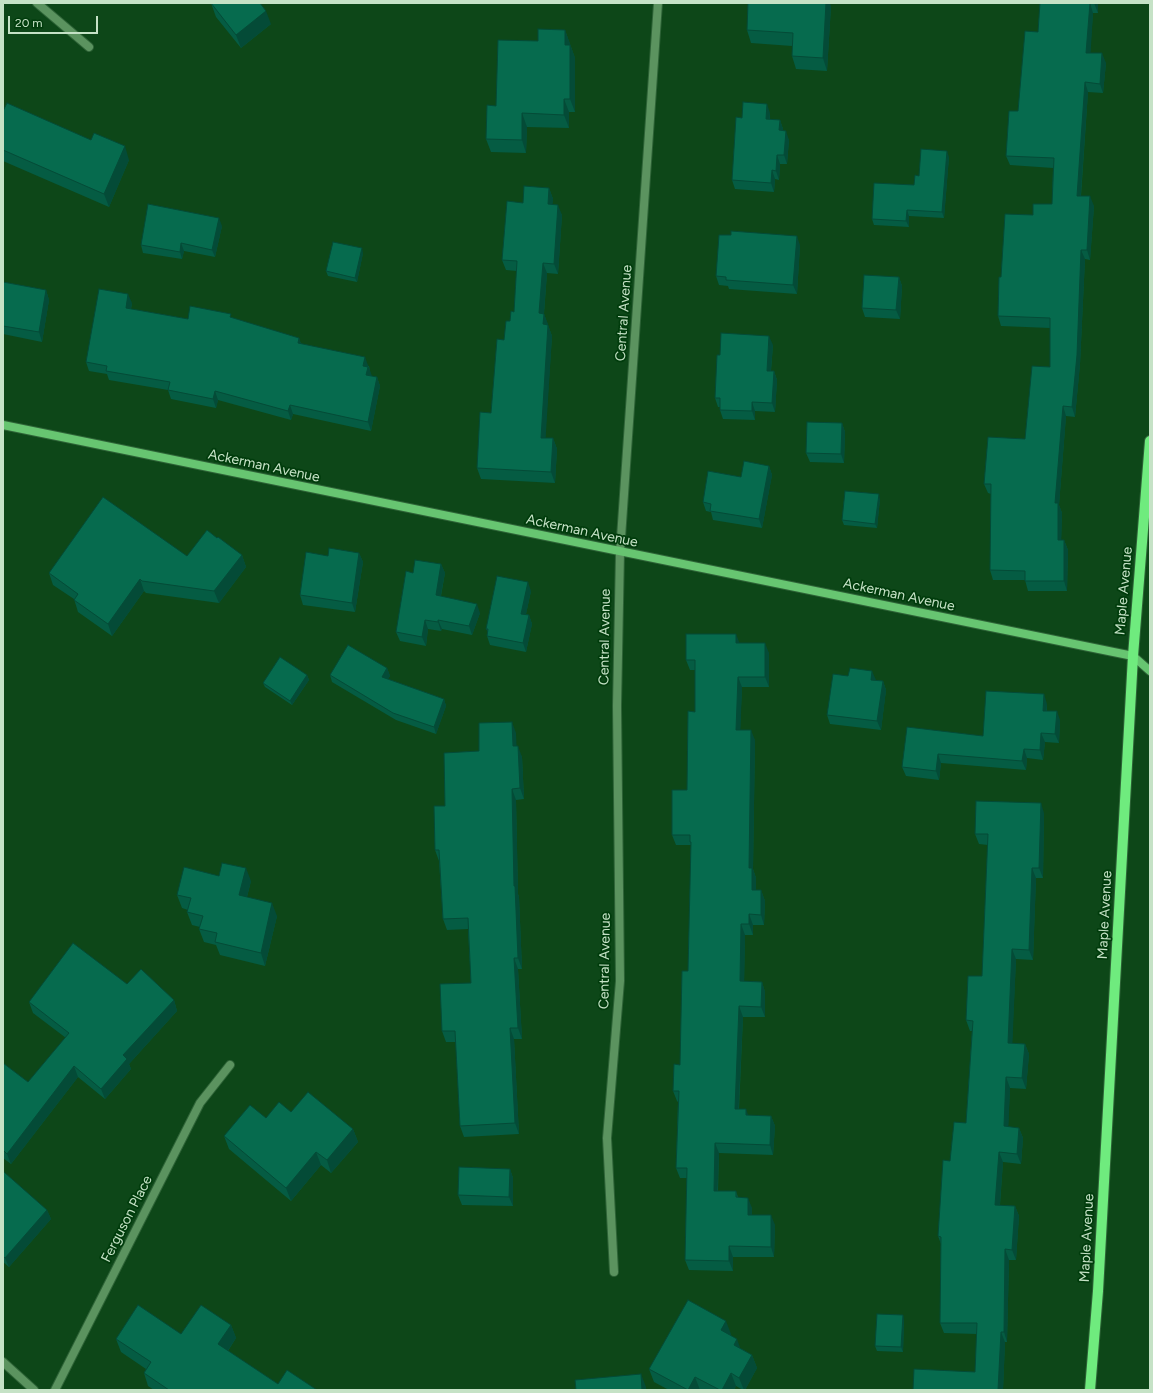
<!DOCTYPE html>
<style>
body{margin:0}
#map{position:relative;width:1153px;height:1393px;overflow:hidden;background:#0d4718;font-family:Figtree,sans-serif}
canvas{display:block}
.frame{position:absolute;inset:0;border:4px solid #c5e2c6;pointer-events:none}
.scale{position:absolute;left:8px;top:16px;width:90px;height:18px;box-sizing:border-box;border:2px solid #c5e2c6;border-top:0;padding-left:5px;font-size:12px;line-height:14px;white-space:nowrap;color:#c5e2c6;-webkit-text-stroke:3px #003c0c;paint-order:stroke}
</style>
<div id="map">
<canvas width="1153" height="1393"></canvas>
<div class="frame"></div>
<div class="scale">20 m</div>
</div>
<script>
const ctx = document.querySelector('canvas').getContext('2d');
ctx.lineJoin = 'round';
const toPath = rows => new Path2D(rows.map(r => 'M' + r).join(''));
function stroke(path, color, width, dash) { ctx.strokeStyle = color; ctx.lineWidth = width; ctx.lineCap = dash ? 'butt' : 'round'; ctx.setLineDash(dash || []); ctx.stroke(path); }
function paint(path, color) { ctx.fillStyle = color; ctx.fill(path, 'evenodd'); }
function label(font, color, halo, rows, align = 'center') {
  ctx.font = font + ' Figtree,sans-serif'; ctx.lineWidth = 3.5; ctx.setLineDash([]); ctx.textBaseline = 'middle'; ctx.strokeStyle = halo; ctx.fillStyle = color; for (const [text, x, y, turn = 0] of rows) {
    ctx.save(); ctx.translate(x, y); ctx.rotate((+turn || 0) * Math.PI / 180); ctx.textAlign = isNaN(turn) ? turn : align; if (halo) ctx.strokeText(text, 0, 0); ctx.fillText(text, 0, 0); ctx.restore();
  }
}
const street = toPath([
 [37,3,89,47],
 [614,1272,607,1138,620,981,617,706,620,552,658,3],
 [3,1362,34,1390],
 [55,1390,200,1103,230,1065]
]);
const secondary = toPath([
 [3,425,1133,656,1150,671]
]);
const primary = toPath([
 [1090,1390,1098,1291,1133,656,1150,441]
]);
stroke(street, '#2e6337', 10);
stroke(secondary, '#2e6337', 10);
stroke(primary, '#2e6337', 12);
stroke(street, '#5b935f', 8);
stroke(secondary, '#67c571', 8);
stroke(primary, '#6feb7e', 10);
paint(toPath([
 [211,3,271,24,241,48,216,17],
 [1040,3,1098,3,1098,13,1093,13,1090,53,1106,63,1103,93,1088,92,1081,196,1094,206,1090,260,1085,259,1080,364,1075,417,1066,416,1059,505,1062,513,1061,540,1064,540,1068,550,1067,591,1028,591,1025,580,993,580,990,570,991,494,988,493,984,484,1025,439,1050,367,1050,328,1001,326,998,316,1001,277,1033,215,1052,204,1053,168,1010,165,1006,156,1018,111,1038,32],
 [831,6,827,71,796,69,792,56,792,46,751,43,747,30],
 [565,30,575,58,575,112,569,112,569,128,527,127,526,153,491,152,486,139,496,106,538,41],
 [3,111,129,160,109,207,3,161],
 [770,113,770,119,780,120,783,129,783,131,789,140,787,164,780,164,779,180,775,179,774,192,735,189,732,180,742,118],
 [949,157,944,218,909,216,909,227,874,225,872,219,914,185,919,176],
 [549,188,553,199,552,204,562,215,558,274,547,273,544,314,552,336,545,438,553,438,557,449,555,483,481,479,477,468,491,413,504,340,514,312,517,271,506,270,502,260,523,203],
 [222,226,215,257,184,251,182,259,143,253,141,245],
 [800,245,797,294,729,289,728,286,719,285,716,276],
 [363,253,357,282,328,276,326,271],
 [899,277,902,286,900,319,865,317,862,308],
 [3,282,46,290,49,300,42,342,3,334],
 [132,303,131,309,188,319,232,318,299,338,301,344,369,366,371,376,377,377,380,386,371,431,293,414,291,420,218,400,216,408,171,399,168,390,109,380,107,374,89,371,86,362],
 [773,345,771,371,774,371,777,380,775,412,755,411,755,420,723,419,720,410,720,407,718,407,715,398,720,355],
 [842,423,845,432,844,463,810,462,806,453],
 [769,466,772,475,762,528,713,520,711,512,706,511,703,502,741,477],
 [880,499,877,528,844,525,842,520],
 [217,538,242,555,246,567,219,603,146,593,144,591,112,636,78,612,74,599,53,585,49,573,187,556],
 [359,553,363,562,355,612,303,605,300,595],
 [441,564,445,573,441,596,480,613,472,635,442,629,441,631,428,629,426,646,400,641,396,632,413,573],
 [531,591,526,614,529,615,532,624,526,652,490,645,487,636,488,632,486,629],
 [740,643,769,653,769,687,742,687,740,730,755,740,753,869,756,878,756,890,761,890,765,901,764,925,753,925,753,935,745,935,744,981,762,982,765,992,765,1017,743,1017,739,1109,748,1116,771,1116,775,1126,773,1155,719,1153,718,1191,736,1191,738,1197,752,1208,752,1215,775,1225,774,1257,733,1257,733,1271,689,1270,685,1260,687,1178,680,1178,676,1168,678,1102,677,1101,673,1091,680,1065,688,971,691,845,676,845,672,835,687,790,695,712,695,670,690,670,686,660],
 [387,668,390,676,388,679,444,699,446,706,436,734,396,720,332,682,330,675],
 [307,675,309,680,292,705,265,687,263,683],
 [876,680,883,681,886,690,881,730,830,724,827,715],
 [1047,704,1047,711,1060,720,1059,743,1045,742,1043,760,1027,758,1026,770,941,763,939,780,906,776,902,767,983,736],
 [516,733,516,746,522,757,524,799,516,800,518,894,519,897,522,969,518,969,522,1039,514,1039,519,1134,464,1137,460,1126,456,1042,446,1042,442,1031,471,983,468,929,447,930,443,919,439,861,435,850,479,751],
 [1044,813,1043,878,1036,878,1033,960,1016,959,1012,1043,1025,1044,1029,1054,1026,1089,1010,1088,1008,1127,1019,1128,1023,1138,1021,1164,1003,1162,1000,1205,1015,1206,1019,1216,1016,1260,1009,1260,1007,1342,1005,1342,1003,1390,913,1390,975,1372,977,1334,944,1333,940,1323,941,1244,938,1236,950,1161,966,1123,972,1031,970,1031,966,1020,982,976,988,845,979,844,975,834],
 [219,876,251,881,247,897,277,916,265,966,220,955,216,945,204,942,199,929,200,927,192,925,187,912,188,910,182,908,177,895],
 [127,984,174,1000,177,1011,129,1064,131,1069,105,1099,78,1077,11,1164,3,1158,3,1063,28,1082,66,1038,33,1013,29,1002],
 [291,1112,353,1129,358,1142,331,1173,321,1165,291,1201,229,1149,224,1136,266,1118],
 [510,1169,513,1178,513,1206,462,1205,458,1195],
 [3,1173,47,1210,51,1219,9,1267,3,1262],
 [904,1319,903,1352,877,1351,875,1346],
 [231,1325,236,1338,228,1351,278,1384,317,1390,154,1390,148,1386,144,1373,146,1369,121,1352,116,1339,181,1334],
 [731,1334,730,1336,740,1348,752,1355,757,1368,745,1390,743,1390,736,1386,734,1390,669,1390,654,1382,649,1369]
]), '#055c43');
paint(toPath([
 [826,3,830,3,831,6,827,71,823,58],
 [1090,3,1093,13,1090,62,1086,53],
 [1094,3,1098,3,1098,13],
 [266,11,271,24,241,48,236,35],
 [565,30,575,58,575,112,570,99,565,45],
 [1102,53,1106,63,1103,93,1100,84],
 [1085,82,1088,92,1080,205,1077,196],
 [564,99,569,112,569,128,564,115],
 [767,104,770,113,769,128,766,119],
 [522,113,527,127,526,153,522,140],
 [780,120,783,129,782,139,779,130],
 [786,131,789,140,787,164,784,155],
 [125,146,129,160,109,207,104,194],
 [947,151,949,157,944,218,942,212],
 [777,155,780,164,779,180,776,171],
 [772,170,775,179,774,192,771,183],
 [549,188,553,199,552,215,548,204],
 [1090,196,1094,206,1090,260,1087,250],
 [558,205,562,215,558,274,554,264],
 [907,210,909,216,909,227,906,221],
 [219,218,222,226,215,257,212,250],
 [797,236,800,245,797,294,793,285],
 [181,243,184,251,182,259,180,252],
 [362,248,363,253,357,282,355,278],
 [1081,250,1085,259,1080,364,1075,417,1072,407],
 [543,263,547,273,543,324,544,314,548,324,547,335,539,313],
 [899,277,902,286,900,319,896,310],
 [46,290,49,300,42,342,39,332],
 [128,294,132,303,129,317,126,308],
 [548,325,552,336,545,448,541,438],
 [769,336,773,345,770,380,767,371],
 [299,338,302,347,298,343],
 [365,357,372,376,370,384,363,366],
 [774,371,777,380,775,412,772,403],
 [377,377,380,386,371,431,368,422],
 [215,391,218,400,216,408,213,399],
 [752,402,755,411,755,420,752,411],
 [290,405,293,414,291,420,288,411],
 [1063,406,1066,416,1059,505,1062,513,1061,550,1058,540,1055,503],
 [842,423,845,432,844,463,841,454],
 [553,438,557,449,555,483,551,472],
 [769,466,772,475,762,528,759,519],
 [879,494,880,499,877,528,875,524],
 [1064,540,1068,550,1067,591,1064,581],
 [359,553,363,562,355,612,352,603],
 [242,555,246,567,219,603,214,591],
 [441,564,445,573,439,604,436,595],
 [140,579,144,591,112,636,108,624],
 [528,582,531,591,524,623,521,614],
 [477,604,480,613,472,635,469,626],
 [529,615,532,624,526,652,523,643],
 [425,620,428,629,426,646,422,637],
 [438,620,442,629,441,631,438,622],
 [736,634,740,644,736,643],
 [765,643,769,653,769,687,765,677],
 [387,668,390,676,385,684,382,677],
 [872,671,876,680,871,680],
 [307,675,309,680,292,705,290,701],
 [738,677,742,687,740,740,736,730],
 [883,681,886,690,881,730,877,721],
 [1044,694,1047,704,1046,720,1043,711],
 [444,699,446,706,436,734,434,727],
 [1057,711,1060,720,1059,743,1055,734],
 [512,722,516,733,517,757,513,746],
 [751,730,755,740,753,869,756,878,756,900,752,890,749,868],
 [1041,733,1045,742,1043,760,1040,750],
 [518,746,522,757,524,799,520,788],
 [1024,749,1027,758,1026,770,1022,761],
 [938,754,941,763,939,780,936,771],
 [512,789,516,800,518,894,519,897,522,969,518,958,514,886],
 [1041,803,1044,813,1043,878,1039,868],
 [246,868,251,881,244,908,239,895],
 [1032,868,1036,878,1033,960,1029,950],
 [761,890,765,901,764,925,761,915],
 [272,903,277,916,265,966,261,953],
 [749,914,753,925,753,935,749,924],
 [741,924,745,935,744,992,740,981],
 [1012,949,1016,959,1012,1053,1008,1043],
 [514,958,518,969,522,1039,518,1028],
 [762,982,765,992,765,1017,761,1007],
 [174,1000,177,1011,129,1064,131,1069,105,1099,101,1089,123,1055],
 [739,1006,743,1017,738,1119,735,1109],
 [510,1028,514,1039,519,1134,515,1123],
 [1025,1044,1029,1054,1026,1089,1022,1078],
 [74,1066,78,1077,11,1164,7,1154],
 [1006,1077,1010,1088,1008,1137,1004,1126],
 [746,1109,750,1120,746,1115],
 [771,1116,775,1126,773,1155,770,1145],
 [1019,1128,1023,1138,1021,1164,1017,1154],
 [353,1129,358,1142,331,1173,327,1160],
 [715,1143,719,1153,717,1201,714,1191],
 [316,1152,321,1165,291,1201,286,1188],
 [999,1152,1003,1162,999,1215,995,1205],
 [510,1169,513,1178,513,1206,509,1197],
 [748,1198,752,1208,752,1225,748,1215],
 [1015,1206,1019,1216,1016,1260,1012,1250],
 [47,1210,51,1219,9,1267,5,1258],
 [771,1215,775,1225,774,1257,771,1247],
 [729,1246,733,1257,733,1271,729,1261],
 [1005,1249,1009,1260,1007,1342,1004,1332],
 [903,1315,904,1319,903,1352,901,1347],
 [726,1321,731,1334,726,1344,721,1330],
 [231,1325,236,1338,223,1358,218,1344],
 [1001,1332,1005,1342,1003,1390,998,1390],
 [737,1339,742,1353,734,1345],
 [752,1355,757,1368,745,1390,744,1390,739,1378],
 [731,1373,736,1386,734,1390,722,1390],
 [641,1374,646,1387,646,1390,642,1390],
 [695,1377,700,1390,688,1390]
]), '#044b37');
const building = toPath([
 [211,3,260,3,266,11,236,35,211,3],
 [748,3,826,3,823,58,792,56,793,33,747,30,748,3],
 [1040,3,1094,3,1090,3,1086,53,1102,53,1100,84,1085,82,1077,196,1090,196,1087,250,1081,250,1077,355,1072,407,1063,406,1055,503,1058,503,1058,540,1064,540,1064,581,1025,581,1025,571,990,570,991,484,984,484,988,437,1025,439,1032,366,1050,367,1050,318,998,316,999,277,1001,277,1005,214,1033,215,1033,204,1052,204,1054,158,1006,156,1009,111,1018,111,1025,31,1038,32,1040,3],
 [538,29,565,30,565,45,570,45,570,99,564,99,564,115,522,113,522,140,486,139,487,105,496,106,498,40,538,41,538,29],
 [743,102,767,104,766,119,780,120,779,130,786,131,784,155,777,155,776,171,772,170,771,183,732,180,736,117,742,118,743,102],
 [7,103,91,140,94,133,125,146,104,194,3,150,3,111,7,103],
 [921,149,947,151,942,212,907,210,906,221,872,219,874,183,914,185,915,175,919,176,921,149],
 [524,186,549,188,548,204,558,205,554,264,543,263,539,313,544,314,543,324,548,325,541,438,553,438,551,472,477,468,480,412,491,413,497,339,504,340,506,321,510,321,511,311,514,312,517,261,502,260,507,201,523,203,524,186],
 [148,204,219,218,212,250,181,243,180,252,141,245,148,204],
 [731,231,797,236,793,285,726,280,726,277,716,276,719,235,731,235,731,231],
 [333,242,362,248,355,278,326,271,333,242],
 [864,275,899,277,896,310,862,308,864,275],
 [3,282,46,290,39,332,3,326,3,282],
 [99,289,128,294,126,308,188,319,190,306,231,314,230,317,299,338,298,343,365,357,363,366,368,367,366,375,377,377,368,422,290,405,288,411,215,391,213,399,168,390,170,382,106,371,107,366,86,362,99,289],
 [721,333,769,336,767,371,774,371,772,403,752,402,752,411,720,410,720,398,715,398,717,355,720,355,721,333],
 [807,422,842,423,841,454,806,453,807,422],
 [744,461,769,466,759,519,710,511,711,504,703,502,708,471,741,477,744,461],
 [845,491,879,494,875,524,842,520,845,491],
 [103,497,187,556,207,530,217,538,218,537,242,555,214,591,142,581,140,579,108,624,74,600,78,594,49,573,103,497],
 [329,548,359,553,352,603,300,595,306,552,328,556,329,548],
 [415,560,441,564,436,595,477,604,469,626,438,620,438,622,425,620,422,637,396,632,406,571,413,573,415,560],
 [497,576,528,582,521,614,529,615,523,643,487,636,488,629,486,629,497,576],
 [686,634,736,634,736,643,765,643,765,677,738,677,736,730,751,730,749,868,752,868,752,890,761,890,761,915,749,914,749,924,741,924,740,981,762,982,761,1007,739,1006,735,1109,746,1109,746,1115,771,1116,770,1145,715,1143,714,1191,736,1191,736,1197,748,1198,748,1215,771,1215,771,1247,729,1246,729,1261,685,1260,687,1168,676,1168,679,1091,673,1091,674,1064,680,1065,682,971,688,971,691,842,690,842,690,835,672,835,672,790,687,790,688,711,695,712,695,660,686,660,686,634],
 [348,645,387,668,382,677,444,699,434,727,393,713,330,675,348,645],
 [280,657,307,675,290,701,263,683,280,657],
 [850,668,872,671,871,680,883,681,877,721,827,715,833,674,848,676,850,668],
 [986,691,1044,694,1043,711,1057,711,1055,734,1041,733,1040,750,1024,749,1022,761,938,754,936,771,902,767,907,727,983,736,986,691],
 [512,722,513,746,518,746,520,788,512,789,514,886,515,886,518,958,514,958,518,1028,510,1028,515,1123,460,1126,455,1031,442,1031,440,984,471,983,468,918,443,919,439,850,435,850,434,806,445,806,444,753,479,751,479,723,512,722],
 [976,801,1041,803,1039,868,1032,868,1029,950,1012,949,1008,1043,1025,1044,1022,1078,1006,1077,1004,1126,1019,1128,1017,1154,999,1152,995,1205,1015,1206,1012,1250,1005,1249,1004,1332,1001,1332,998,1390,913,1390,914,1369,975,1372,977,1323,940,1323,941,1237,938,1236,943,1160,950,1161,954,1122,966,1123,973,1021,966,1020,968,976,982,976,988,834,975,834,976,801],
 [222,863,246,868,239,895,272,903,261,953,215,942,217,933,199,929,203,916,187,912,191,898,177,895,184,867,219,876,222,863],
 [73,943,127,984,141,969,174,1000,123,1055,127,1059,101,1089,74,1066,7,1154,3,1150,3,1063,28,1082,69,1033,29,1002,73,943],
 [308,1092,353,1129,327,1160,316,1152,286,1188,224,1136,250,1105,266,1118,279,1102,291,1112,308,1092],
 [459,1167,510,1169,509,1197,458,1195,459,1167],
 [4,1172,47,1210,5,1258,3,1256,3,1173,4,1172],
 [688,1300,726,1321,721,1330,737,1339,734,1345,752,1355,739,1378,731,1373,722,1390,720,1390,695,1377,688,1390,649,1369,688,1300],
 [138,1305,181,1334,201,1305,231,1325,218,1344,278,1384,287,1370,317,1390,169,1390,144,1373,151,1362,116,1339,138,1305],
 [877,1314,903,1315,901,1347,875,1346,877,1314],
 [641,1374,642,1390,576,1390,575,1380,641,1374]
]);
paint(building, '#066b4e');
stroke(building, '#044b37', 1);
label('14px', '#c5e2c6', '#003c0c', [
 ["Central Avenue",624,313,-86],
 ["Ackerman Avenue",264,466,12],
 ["Ackerman Avenue",582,531,12],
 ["Maple Avenue",1124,591,-85],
 ["Ackerman Avenue",899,595,12],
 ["Central Avenue",605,637,-89],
 ["Maple Avenue",1105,915,-87],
 ["Central Avenue",605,961,-89],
 ["Ferguson Place",127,1219,-63],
 ["Maple Avenue",1087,1238,-87]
]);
</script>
